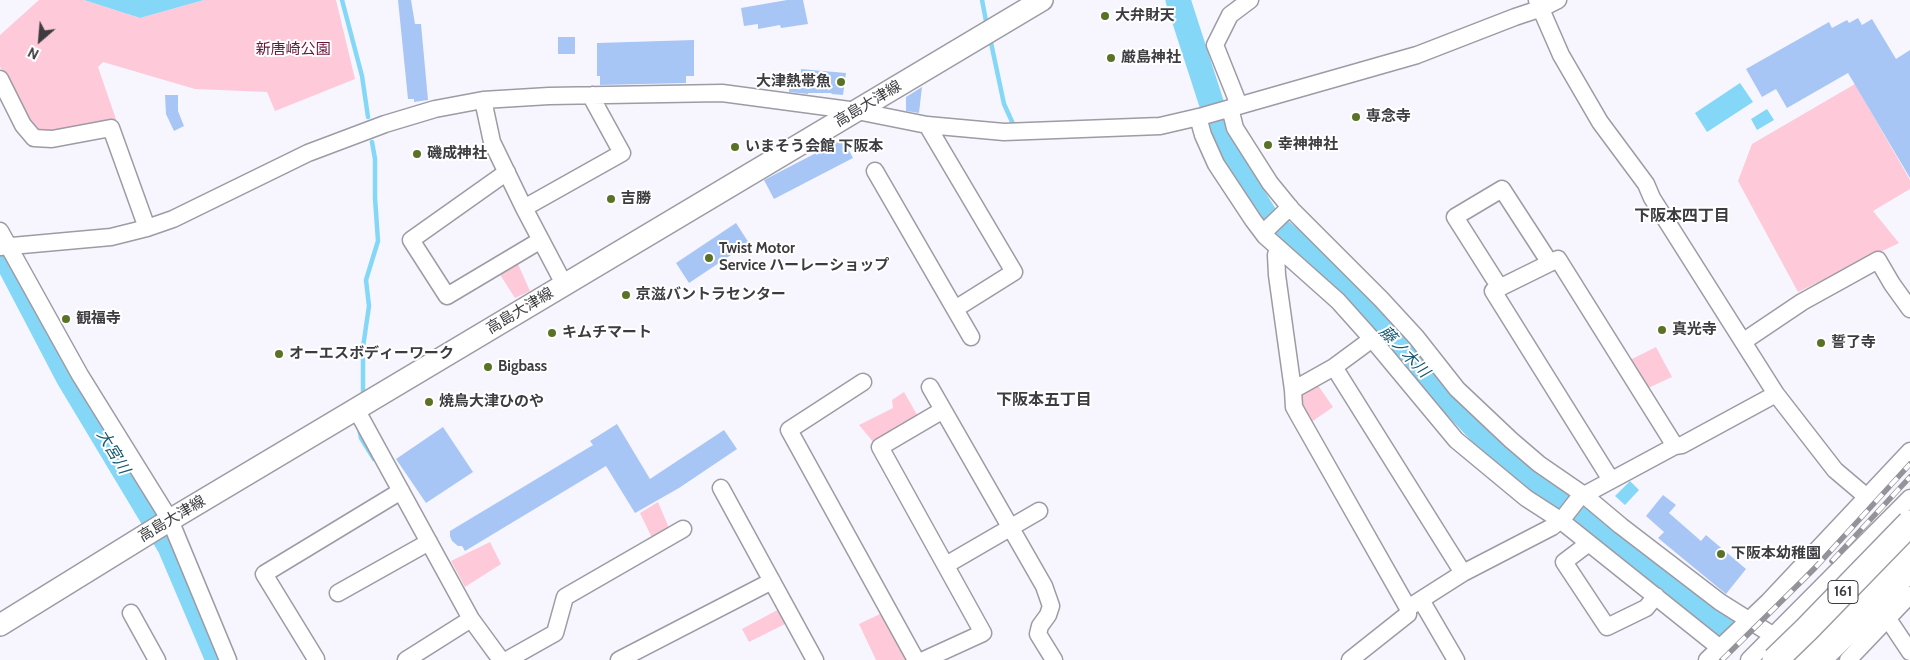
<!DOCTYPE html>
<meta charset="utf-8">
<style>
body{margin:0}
#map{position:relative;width:1910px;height:660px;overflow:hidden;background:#f7f6fe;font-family:Cabin,sans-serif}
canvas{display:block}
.north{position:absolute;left:15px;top:15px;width:50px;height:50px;-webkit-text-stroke:4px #fff;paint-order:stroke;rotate:207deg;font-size:14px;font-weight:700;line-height:20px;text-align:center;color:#3d3c40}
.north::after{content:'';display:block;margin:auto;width:18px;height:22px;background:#3d3c40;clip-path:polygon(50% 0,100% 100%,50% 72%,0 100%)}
</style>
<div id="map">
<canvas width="1910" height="660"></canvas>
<div class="north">N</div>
</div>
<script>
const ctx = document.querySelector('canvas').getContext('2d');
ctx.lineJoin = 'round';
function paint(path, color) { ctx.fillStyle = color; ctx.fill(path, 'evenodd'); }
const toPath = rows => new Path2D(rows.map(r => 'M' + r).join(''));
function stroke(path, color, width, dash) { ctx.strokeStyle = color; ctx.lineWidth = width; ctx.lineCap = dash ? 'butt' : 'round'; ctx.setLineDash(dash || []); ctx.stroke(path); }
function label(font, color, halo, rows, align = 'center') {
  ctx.font = font + ' Cabin,"Noto Sans JP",sans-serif'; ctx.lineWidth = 4; ctx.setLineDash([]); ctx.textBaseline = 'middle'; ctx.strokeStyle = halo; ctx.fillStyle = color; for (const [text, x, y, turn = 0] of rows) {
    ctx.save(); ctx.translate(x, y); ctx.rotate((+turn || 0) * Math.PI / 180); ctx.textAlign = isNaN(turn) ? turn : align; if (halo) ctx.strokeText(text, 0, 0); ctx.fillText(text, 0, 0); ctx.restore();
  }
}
paint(toPath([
 [39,0,84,0,140,18,204,0,336,0,355,79,275,111,267,92,195,89,103,62,98,67,117,122,55,134,37,129,26,122,9,79,0,67,0,35],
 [1855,84,1910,180,1910,189,1873,211,1899,243,1798,292,1738,181,1752,144],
 [517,262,530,291,515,298,497,270],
 [1656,347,1672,377,1646,389,1628,361],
 [1315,381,1333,407,1310,423,1299,406,1297,391],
 [904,392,919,418,875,444,859,425,893,408,892,400],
 [658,502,669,528,652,538,640,513],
 [490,542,501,564,465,587,451,561],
 [781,608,789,622,749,642,742,629],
 [882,613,907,660,876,660,859,624]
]), '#fec9d8');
paint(toPath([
 [84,0,204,0,140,18],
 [1740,83,1753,102,1707,132,1695,113],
 [1767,109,1774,120,1757,130,1751,119],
 [1630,481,1639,490,1625,505,1615,496]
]), '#85d7f8');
stroke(toPath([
 [342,0,362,76,368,117],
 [982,0,987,26],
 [990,38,1004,104,1014,126],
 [363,391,363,347,369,306,366,280,378,241,375,198,375,159,372,142],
 [359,428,361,438,374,459]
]), '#85d7f8', 4.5);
stroke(toPath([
 [1178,0,1212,105,1222,146,1268,220,1320,264,1503,456,1728,630],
 [0,247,68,377,170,547,218,660]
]), '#85d7f8', 25);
paint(toPath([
 [398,0,411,0,415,24,421,24,428,100,414,102,414,99,408,99],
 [787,0,803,0,808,24,781,28,780,25,758,29,758,24,744,26,741,8],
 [1858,18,1862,25,1872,19,1896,59,1910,50,1910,178,1848,73,1787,108,1776,89,1762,97,1746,69,1829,22,1832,28,1847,20,1849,23],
 [558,37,575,37,575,54,558,54],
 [694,40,694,76,686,76,686,83,600,85,600,76,597,76,597,43],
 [801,69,846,73,843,95,831,94,832,93,808,93,808,94,789,92,790,76,801,76],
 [922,87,919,113,906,111,906,97],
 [165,95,178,95,178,111,184,126,174,131,166,114],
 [843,139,853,158,774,199,764,180],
 [736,223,749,243,689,283,676,263],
 [617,424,650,479,724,430,737,449,679,488,635,513,606,466,465,551,462,546,458,546,452,541,450,536,450,531,593,445,590,441],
 [443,427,473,472,426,503,396,459],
 [1663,495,1676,505,1669,513,1701,541,1706,535,1746,569,1726,594,1658,538,1664,532,1646,516]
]), '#a8c6f5');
const minor = toPath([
 [1537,0,1561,55,1600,122,1646,184,1652,198,1776,394,1835,470,1868,498],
 [0,79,23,125,34,138,52,139,111,128,147,228],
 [483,100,492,142,524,208,564,284],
 [1239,105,1215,45,1230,15,1250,0],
 [1230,108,1235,128,1270,183,1292,210,1381,299,1416,337,1457,389,1511,440,1539,464,1584,495,1621,526,1720,602,1774,636,1795,654],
 [1198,117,1203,135,1216,164,1253,220,1265,236,1338,301,1372,339,1456,440,1526,498,1560,520,1720,648],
 [927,125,1014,272,955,309],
 [875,171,971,337],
 [507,172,411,240,447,296,541,240],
 [524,208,622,153,594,102,593,95],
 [0,231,80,375,170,520,228,660],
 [1263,233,1290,207],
 [0,247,111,237,147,228,173,219,308,153,385,124,435,109,483,100,549,96,722,93,857,111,927,125,1004,132,1160,126,1203,116,1417,55,1515,17,1542,8,1558,0],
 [1278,248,1276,255,1277,275,1293,390,1334,367],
 [1500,288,1455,217,1502,189,1550,263],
 [1372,339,1334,367,1463,573],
 [1744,341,1802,302,1878,260,1892,284,1910,309],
 [863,382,789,430,916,660],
 [930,387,1044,586,1051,606,1048,615,1040,626,1038,634,1054,660],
 [1293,390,1294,407,1299,416,1408,608,1408,614,1350,660],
 [356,409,471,619,501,660],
 [1611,480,1493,291,1558,259,1675,446],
 [721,488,815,660],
 [1589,543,1564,562,1607,627,1646,608,1656,596],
 [946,565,1039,511],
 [338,593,429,542],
 [1421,600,1456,660],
 [1408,608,1463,573,1552,527,1564,517,1578,499,1584,495,1675,446,1682,445,1776,394],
 [131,613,157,660],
 [1888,619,1910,652],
 [316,659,264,574,401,491],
 [406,660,471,619],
 [507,660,555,633,565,597,683,529],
 [619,660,772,581],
 [924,660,983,633,880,447,943,410],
 [1707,660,1768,602,1910,451],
 [1749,660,1910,498],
 [1824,660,1880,606,1910,574],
 [1848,660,1910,595]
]);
const major = toPath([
 [0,625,170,520,1042,0]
]);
const highway = toPath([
 [1805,660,1910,551]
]);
stroke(minor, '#9d9ba3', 19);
stroke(major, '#9d9ba3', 24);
stroke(highway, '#9d9ba3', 28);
stroke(minor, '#fff', 16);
stroke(major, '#fff', 21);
stroke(highway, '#fff', 25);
const rail = toPath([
 [1832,561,1910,477],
 [1722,660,1815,568,1910,464]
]);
stroke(rail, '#949399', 5.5);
stroke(rail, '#fff', 4, [11]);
const highwayBridge = toPath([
 [1775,660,1807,629,1910,523]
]);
stroke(highwayBridge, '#9d9ba3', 28, []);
stroke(highwayBridge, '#fff', 25);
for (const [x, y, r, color] of [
 [1105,16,5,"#597225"],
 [1111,58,5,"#597225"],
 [841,82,5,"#597225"],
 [1356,117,5,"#597225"],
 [1268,145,5,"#597225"],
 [735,147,5,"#597225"],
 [417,154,5,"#597225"],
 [611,199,5,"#597225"],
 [709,258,5,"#597225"],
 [626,295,5,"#597225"],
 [66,319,5,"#597225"],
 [1662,330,5,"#597225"],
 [552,333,5,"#597225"],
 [1821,343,5,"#597225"],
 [279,354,5,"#597225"],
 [488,367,5,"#597225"],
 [429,402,5,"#597225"],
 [1721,554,5,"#597225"]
]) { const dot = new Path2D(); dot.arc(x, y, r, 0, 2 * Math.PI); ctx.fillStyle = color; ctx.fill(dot); stroke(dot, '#fff', 2); }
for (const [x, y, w] of [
 [1843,592,30]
]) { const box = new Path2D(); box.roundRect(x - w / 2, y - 11.5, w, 23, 4); ctx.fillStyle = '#fff'; ctx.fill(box); stroke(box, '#3d3c40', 1); }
label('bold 14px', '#3d3c40', null, [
 ["161",1843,592]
]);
label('bold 15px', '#3d3c40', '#fff', [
 ["大弁財天",1115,16],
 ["厳島神社",1121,58],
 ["大津熱帯魚",831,82,"right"],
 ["専念寺",1366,117],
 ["幸神神社",1278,145],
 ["いまそう会館 下阪本",745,147],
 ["磯成神社",427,154],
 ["吉勝",621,199],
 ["Twist Motor",719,249],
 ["Service ハーレーショップ",719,266],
 ["京滋バントラセンター",636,295],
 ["観福寺",76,319],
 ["真光寺",1672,330],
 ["キムチマート",562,333],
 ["誓了寺",1831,343],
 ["オーエスボディーワーク",289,354],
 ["Bigbass",498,367],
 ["焼鳥大津ひのや",439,402],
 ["下阪本幼稚園",1731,554]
], 'left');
label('15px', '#6a1439', '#fff', [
 ["新唐崎公園",293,50]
]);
label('15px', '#3d3c40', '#fff', [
 ["高島大津線",868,104,-31],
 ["高島大津線",520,311,-31],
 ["高島大津線",172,519,-31]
]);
label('bold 16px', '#3d3c40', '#fff', [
 ["下阪本四丁目",1682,216],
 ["下阪本五丁目",1044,400]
]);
label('italic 16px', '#14576e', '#fff', [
 ["藤ノ木川",1404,352,46],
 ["大宮川",113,452,59]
]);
</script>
